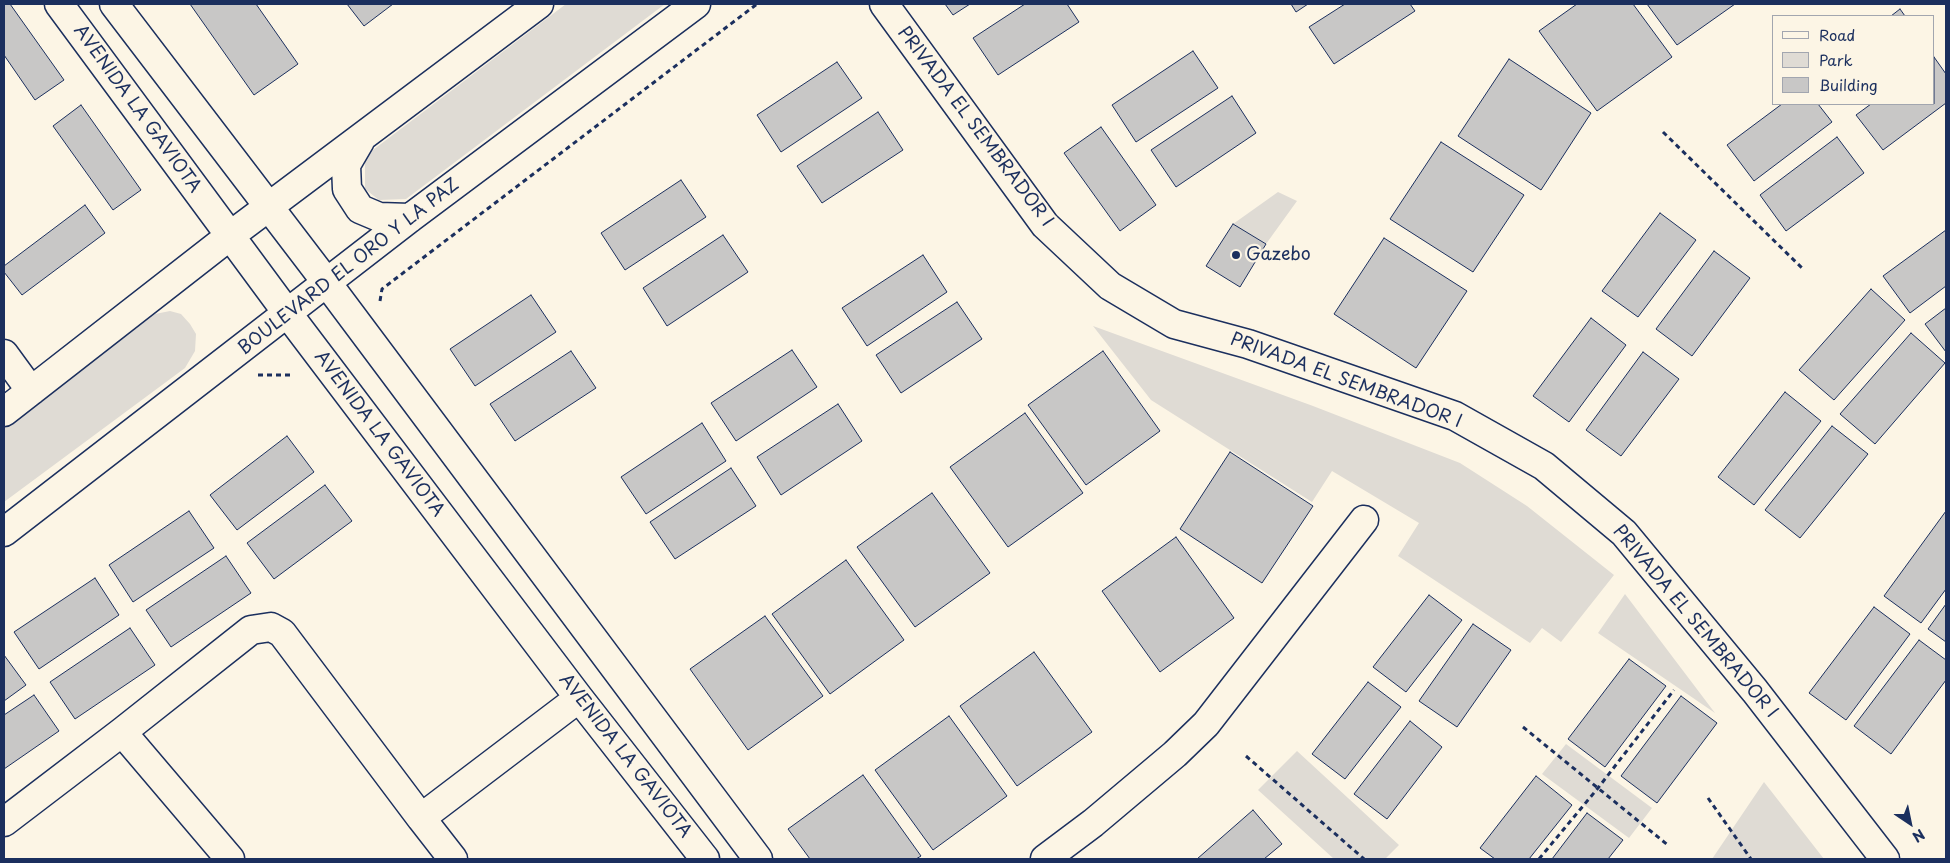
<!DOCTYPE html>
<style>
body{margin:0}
#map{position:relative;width:1950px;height:863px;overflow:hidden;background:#fcf5e5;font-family:"Playpen Sans",sans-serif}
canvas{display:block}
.frame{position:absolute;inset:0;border:5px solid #1b2f5e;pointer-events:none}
.legend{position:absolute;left:1772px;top:15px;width:162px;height:90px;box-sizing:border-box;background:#fcf5e5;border:1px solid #a2a6af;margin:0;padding:6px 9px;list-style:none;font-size:15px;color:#1b2f5e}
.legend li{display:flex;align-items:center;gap:10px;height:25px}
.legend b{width:25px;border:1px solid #a2a6af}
.north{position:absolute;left:1885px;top:798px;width:50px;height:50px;-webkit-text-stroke:4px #fcf5e5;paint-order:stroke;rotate:146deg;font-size:14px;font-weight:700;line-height:20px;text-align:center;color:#1b2f5e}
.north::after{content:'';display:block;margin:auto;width:18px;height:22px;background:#1b2f5e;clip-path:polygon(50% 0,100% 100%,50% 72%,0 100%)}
</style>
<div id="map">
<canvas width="1950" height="863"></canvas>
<div class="frame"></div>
<ul class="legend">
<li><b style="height:6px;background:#fcf5e5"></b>Road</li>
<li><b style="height:14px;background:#dfdbd4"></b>Park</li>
<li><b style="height:14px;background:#c8c7c6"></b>Building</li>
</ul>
<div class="north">N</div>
</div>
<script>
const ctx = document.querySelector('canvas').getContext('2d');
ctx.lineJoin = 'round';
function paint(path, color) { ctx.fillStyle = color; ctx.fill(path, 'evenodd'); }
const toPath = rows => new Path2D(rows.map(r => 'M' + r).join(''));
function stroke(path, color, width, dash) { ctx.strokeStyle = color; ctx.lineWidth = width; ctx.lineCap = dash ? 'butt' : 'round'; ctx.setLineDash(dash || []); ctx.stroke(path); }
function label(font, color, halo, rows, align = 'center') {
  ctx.font = font + ' "Playpen Sans",sans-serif'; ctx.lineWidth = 4.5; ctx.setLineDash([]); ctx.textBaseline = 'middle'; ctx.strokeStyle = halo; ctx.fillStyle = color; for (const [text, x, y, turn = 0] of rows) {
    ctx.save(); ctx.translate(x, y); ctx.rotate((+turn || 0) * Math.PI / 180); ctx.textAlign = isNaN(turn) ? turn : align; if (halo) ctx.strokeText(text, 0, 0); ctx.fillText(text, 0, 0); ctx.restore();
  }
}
paint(toPath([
 [566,4,665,4,406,199,379,200,365,189,365,156],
 [1278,192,1297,201,1266,244,1233,224],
 [170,311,181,314,190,324,196,334,195,351,185,368,4,502,4,428,155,314],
 [1093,326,1313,406,1460,463,1527,506,1614,575,1561,642,1542,628,1530,643,1398,556,1419,523,1332,471,1312,502,1151,400],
 [1625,594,1715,713,1598,633],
 [1566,744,1652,808,1629,838,1542,774],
 [1297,751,1399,845,1385,859,1334,859,1258,790],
 [1764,782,1824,859,1712,859]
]), '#dfdbd4');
const building = toPath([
 [4,4,10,4,64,80,35,100,4,55,4,4],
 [190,4,256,4,298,64,254,95,190,4],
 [347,4,393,4,364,26,347,4],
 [945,4,970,4,953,15,945,4],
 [1025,4,1067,4,1079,22,998,75,973,38,1025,4],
 [1291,4,1308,4,1296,12,1291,4],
 [1345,4,1410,4,1415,11,1334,64,1309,27,1345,4],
 [1577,4,1633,4,1672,57,1597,111,1539,31,1577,4],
 [1647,4,1735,4,1677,45,1647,4],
 [1900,9,1905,16,1891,16,1900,9],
 [1193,51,1218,88,1136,142,1112,105,1193,51],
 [1934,57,1946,74,1946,103,1883,150,1856,115,1871,104,1934,104,1934,57],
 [1509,59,1591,113,1541,190,1458,136,1509,59],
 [837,62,862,98,781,152,757,115,837,62],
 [1232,96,1256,133,1176,187,1151,150,1232,96],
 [1782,104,1818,104,1832,122,1754,181,1727,145,1782,104],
 [81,105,141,190,113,210,53,126,81,105],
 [878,112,903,150,822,203,797,166,878,112],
 [1101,127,1156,205,1120,231,1064,153,1101,127],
 [1837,137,1864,173,1786,231,1760,195,1837,137],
 [1441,142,1524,195,1473,272,1390,219,1441,142],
 [681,180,706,217,625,270,601,233,681,180],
 [85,205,105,233,22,295,4,272,4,266,85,205],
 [1660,213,1696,240,1638,317,1602,291,1660,213],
 [1233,224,1266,244,1240,287,1206,266,1233,224],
 [1946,230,1946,286,1910,313,1883,276,1946,230],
 [723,235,748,272,667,326,643,288,723,235],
 [1384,238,1467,291,1416,368,1334,314,1384,238],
 [1714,251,1750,278,1692,356,1656,329,1714,251],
 [923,255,947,292,867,346,842,308,923,255],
 [1871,289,1905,320,1834,400,1799,370,1871,289],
 [531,295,556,332,475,386,450,349,531,295],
 [957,302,982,339,901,393,876,355,957,302],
 [1946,308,1946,352,1925,324,1946,308],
 [1591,318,1626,345,1569,422,1533,396,1591,318],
 [1911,333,1945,363,1875,444,1840,414,1911,333],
 [792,350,817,387,736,441,711,403,792,350],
 [571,351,596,388,515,441,490,404,571,351],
 [1103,351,1160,431,1086,485,1028,405,1103,351],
 [1643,352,1679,379,1621,456,1586,430,1643,352],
 [1785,392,1821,421,1754,505,1718,477,1785,392],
 [838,404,862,441,781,495,757,457,838,404],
 [1025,413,1083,493,1008,547,950,467,1025,413],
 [702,423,726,461,646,514,621,477,702,423],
 [1832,426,1868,454,1800,538,1765,510,1832,426],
 [287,436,314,472,237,530,210,495,287,436],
 [1230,452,1313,506,1262,583,1180,529,1230,452],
 [731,468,756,506,675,559,650,522,731,468],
 [325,485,352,521,274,579,247,543,325,485],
 [932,493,990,573,915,627,857,547,932,493],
 [189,511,214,548,133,602,109,565,189,511],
 [1946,511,1946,589,1921,623,1884,596,1946,511],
 [1176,537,1234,618,1160,672,1102,591,1176,537],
 [226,556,251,593,171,647,146,610,226,556],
 [846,560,904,640,830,694,772,614,846,560],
 [95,578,119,615,39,669,14,632,95,578],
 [1429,595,1462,620,1406,692,1373,667,1429,595],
 [1946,604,1946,642,1928,629,1946,604],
 [1874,607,1910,634,1846,720,1809,693,1874,607],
 [765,616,823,696,748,750,690,669,765,616],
 [1473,624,1511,650,1457,727,1419,701,1473,624],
 [130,628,155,665,75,719,50,682,130,628],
 [1919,640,1946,660,1946,680,1891,754,1854,726,1919,640],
 [1034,652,1092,732,1017,786,960,706,1034,652],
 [4,655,26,685,4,701,4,655],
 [1629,659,1666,686,1605,767,1568,739,1629,659],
 [1368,682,1401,707,1345,779,1312,754,1368,682],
 [34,695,59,731,4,769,4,715,34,695],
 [1681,696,1717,723,1657,803,1621,776,1681,696],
 [949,716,1007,796,933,850,875,770,949,716],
 [1410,721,1442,747,1387,819,1354,794,1410,721],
 [863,775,921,856,916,859,810,859,788,829,863,775],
 [1536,776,1572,805,1529,859,1495,859,1480,848,1536,776],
 [1253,810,1282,844,1264,859,1197,859,1253,810],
 [1587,813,1623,840,1608,859,1552,859,1587,813]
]);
paint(building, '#c8c7c6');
stroke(building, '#1b2f5e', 1);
const minor = toPath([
 [59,4,288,314,579,698,705,859],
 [114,4,327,283,758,859],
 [884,4,1045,225,1110,286,1174,324,1248,344,1455,416,1544,466,1624,533,1755,691,1885,859],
 [360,141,346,165,347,189,360,209,379,217,410,218],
 [4,354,31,391],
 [4,412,231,235,539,4],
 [4,532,410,218,696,4],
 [122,732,230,859],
 [421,818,453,859],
 [4,822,122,732,251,630,271,627,282,633,421,818,579,698],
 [1045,859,1093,823,1175,754,1206,724,1364,520]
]);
stroke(minor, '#1b2f5e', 31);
stroke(toPath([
 [1663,132,1803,269],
 [380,301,382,289,757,4],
 [258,375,294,375],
 [1523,727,1669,846],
 [1246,756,1364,859],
 [1708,798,1751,859],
 [1539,859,1598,788,1674,690]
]), '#1b2f5e', 3, [5, 4]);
stroke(minor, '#fcf5e5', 28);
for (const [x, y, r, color] of [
 [1236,255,5,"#1b2f5e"]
]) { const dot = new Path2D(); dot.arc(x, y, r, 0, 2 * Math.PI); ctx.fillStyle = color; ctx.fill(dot); stroke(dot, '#fcf5e5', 2); }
label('18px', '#1b2f5e', '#fcf5e5', [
 ["AVENIDA LA GAVIOTA",137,109,54],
 ["PRIVADA EL SEMBRADOR I",975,127,53],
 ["BOULEVARD EL ORO Y LA PAZ",349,267,-38],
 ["PRIVADA EL SEMBRADOR I",1346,381,20],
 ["AVENIDA LA GAVIOTA",379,434,53],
 ["PRIVADA EL SEMBRADOR I",1695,622,50],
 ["AVENIDA LA GAVIOTA",625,756,52]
]);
label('18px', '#1b2f5e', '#fcf5e5', [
 ["Gazebo",1246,255]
], 'left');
</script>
